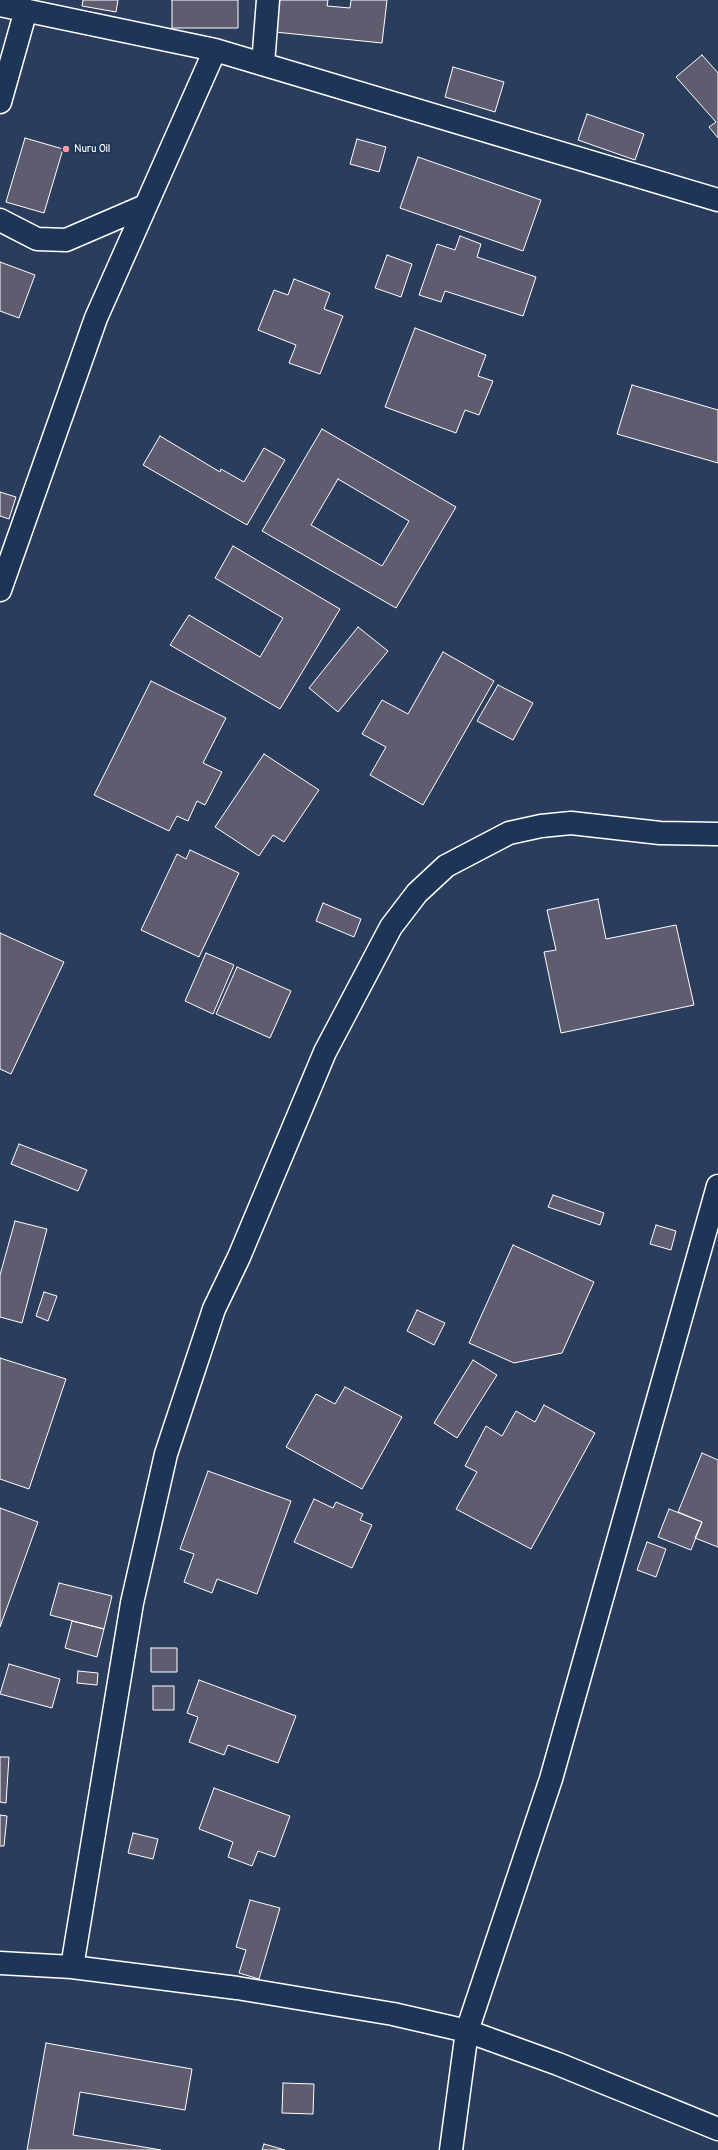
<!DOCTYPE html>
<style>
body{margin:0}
canvas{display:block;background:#2a3d5c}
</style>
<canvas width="718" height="2150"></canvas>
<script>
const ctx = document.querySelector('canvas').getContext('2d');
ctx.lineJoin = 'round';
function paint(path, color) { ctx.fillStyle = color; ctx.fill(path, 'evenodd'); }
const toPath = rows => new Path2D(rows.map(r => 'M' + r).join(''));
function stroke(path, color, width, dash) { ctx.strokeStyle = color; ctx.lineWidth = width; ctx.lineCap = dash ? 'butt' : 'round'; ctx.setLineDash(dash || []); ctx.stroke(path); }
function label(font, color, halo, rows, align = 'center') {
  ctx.font = font + ' Pangolin,sans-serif'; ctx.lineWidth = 4; ctx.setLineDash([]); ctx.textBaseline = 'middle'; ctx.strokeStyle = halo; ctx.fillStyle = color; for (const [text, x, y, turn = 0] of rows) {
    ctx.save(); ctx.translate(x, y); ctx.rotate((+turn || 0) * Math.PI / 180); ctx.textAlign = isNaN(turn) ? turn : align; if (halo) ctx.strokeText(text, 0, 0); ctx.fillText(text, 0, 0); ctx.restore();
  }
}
const building = toPath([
 [83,0,118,0,116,12,82,6,83,0],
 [172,0,238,0,238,28,172,28,172,0],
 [278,0,328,0,327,6,350,8,351,0,387,0,382,43,275,32,278,0],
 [702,55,718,73,718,138,709,127,716,122,676,77,702,55],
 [453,67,504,82,495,112,445,97,453,67],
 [587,114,644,134,635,160,578,140,587,114],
 [25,138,63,149,44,213,6,202,25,138],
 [357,139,386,147,379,172,350,164,357,139],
 [418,157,541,200,523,251,400,208,418,157],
 [460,236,481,244,477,257,536,277,523,316,445,291,441,302,419,295,437,244,455,250,460,236],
 [387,255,412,264,401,297,375,288,387,255],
 [0,262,35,275,19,318,0,311,0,262],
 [294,279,330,293,324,309,343,316,320,374,289,363,296,345,258,330,274,290,288,295,294,279],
 [415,328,486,355,478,376,493,381,479,415,465,410,456,433,385,407,415,328],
 [632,385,718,410,718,463,617,434,632,385],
 [322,429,456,507,396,608,262,531,322,429],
 [338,479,409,521,382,566,311,525,338,479],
 [160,436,220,472,221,469,244,482,264,448,285,460,247,525,143,465,160,436],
 [0,492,16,497,9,519,0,516,0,492],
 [233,546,340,609,280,709,170,645,189,615,260,657,283,618,215,578,233,546],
 [358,627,388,651,338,712,309,688,358,627],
 [443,652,494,681,423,805,370,775,386,747,362,734,382,700,408,714,443,652],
 [151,681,226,718,203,763,222,772,205,805,197,801,188,821,177,816,169,831,94,795,151,681],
 [498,685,533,703,513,740,477,721,498,685],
 [264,754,319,790,284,842,273,835,259,856,215,827,264,754],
 [190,850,239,873,199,957,141,930,177,854,186,859,190,850],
 [598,899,606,939,676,925,694,1005,561,1033,544,952,556,950,547,910,598,899],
 [323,903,361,919,354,937,316,921,323,903],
 [0,933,64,962,11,1074,0,1069,0,933],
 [206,953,234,965,213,1014,185,1001,206,953],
 [237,967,291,991,270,1038,216,1014,237,967],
 [19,1144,87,1170,78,1191,11,1164,19,1144],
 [553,1195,604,1213,600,1225,548,1207,553,1195],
 [15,1221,47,1229,22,1323,0,1317,0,1275,15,1221],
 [656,1225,676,1231,671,1250,650,1244,656,1225],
 [513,1245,594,1282,562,1353,514,1363,469,1343,513,1245],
 [44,1292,57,1296,48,1321,36,1316,44,1292],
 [417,1310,445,1323,434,1345,407,1331,417,1310],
 [0,1358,66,1379,29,1489,0,1479,0,1358],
 [473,1360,497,1375,457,1438,434,1423,473,1360],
 [345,1387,402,1417,362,1489,286,1447,316,1394,335,1404,345,1387],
 [544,1405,595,1433,531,1549,456,1509,477,1472,465,1466,486,1426,502,1436,516,1411,535,1422,544,1405],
 [702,1453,718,1460,718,1547,695,1538,702,1522,678,1512,702,1453],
 [208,1471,291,1501,257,1594,217,1579,212,1593,184,1582,194,1554,180,1549,208,1471],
 [314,1499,333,1508,336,1502,363,1514,360,1520,372,1525,352,1568,294,1542,314,1499],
 [0,1508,38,1522,0,1627,0,1508],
 [669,1509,702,1522,691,1550,658,1537,669,1509],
 [647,1542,666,1549,656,1577,637,1570,647,1542],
 [59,1583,112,1596,104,1629,50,1615,59,1583],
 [72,1621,104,1629,97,1657,65,1648,72,1621],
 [151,1648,177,1648,177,1672,151,1672,151,1648],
 [9,1664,60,1679,52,1708,0,1694,9,1664],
 [78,1671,98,1673,97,1685,77,1683,78,1671],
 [199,1680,296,1716,278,1763,228,1745,224,1755,189,1742,198,1717,187,1713,199,1680],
 [153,1686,174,1686,174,1710,153,1710,153,1686],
 [0,1757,9,1757,6,1803,0,1802,0,1757],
 [214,1788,290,1816,275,1857,258,1851,252,1866,228,1857,233,1842,199,1829,214,1788],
 [0,1815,7,1816,4,1846,0,1846,0,1815],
 [133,1833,158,1839,153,1859,128,1853,133,1833],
 [250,1900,280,1908,259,1979,239,1973,246,1950,236,1947,250,1900],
 [46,2043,192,2069,185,2110,80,2092,73,2135,161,2150,27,2150,46,2043],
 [283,2083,314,2084,313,2114,282,2113,283,2083],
 [264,2144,285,2150,262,2150,264,2144]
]);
paint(building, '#605c70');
stroke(building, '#fff', 1);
const minor = toPath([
 [0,5,215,50,718,200],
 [263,64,268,0],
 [0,102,26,10],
 [0,220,37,239,66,240,145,206],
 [0,590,96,318,215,50],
 [0,1963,72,1967,237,1988,393,2014,467,2031,558,2064,718,2129],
 [72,1967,132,1603,166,1454,214,1309,239,1257,325,1052,391,927,417,893,446,866,509,833,541,826,571,823,660,833,718,834],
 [451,2150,467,2031,551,1779,718,1186]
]);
stroke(minor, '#fff', 25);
stroke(minor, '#1d3557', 22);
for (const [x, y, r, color] of [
 [66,149,4,"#ff9aa2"]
]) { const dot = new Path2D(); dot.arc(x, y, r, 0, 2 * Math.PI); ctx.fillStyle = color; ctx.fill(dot); stroke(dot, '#1d3557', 1.5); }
label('11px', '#fff', '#1d3557', [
 ["Nuru Oil",74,149]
], 'left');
</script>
